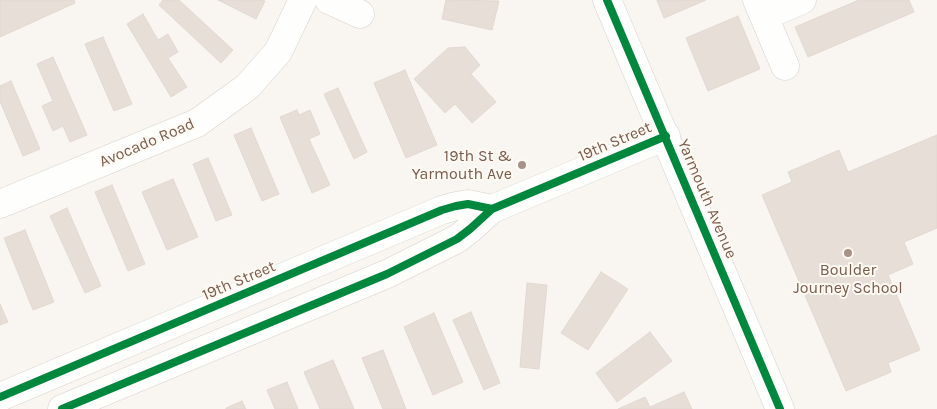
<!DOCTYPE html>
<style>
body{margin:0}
canvas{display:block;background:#f9f5f0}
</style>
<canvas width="937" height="409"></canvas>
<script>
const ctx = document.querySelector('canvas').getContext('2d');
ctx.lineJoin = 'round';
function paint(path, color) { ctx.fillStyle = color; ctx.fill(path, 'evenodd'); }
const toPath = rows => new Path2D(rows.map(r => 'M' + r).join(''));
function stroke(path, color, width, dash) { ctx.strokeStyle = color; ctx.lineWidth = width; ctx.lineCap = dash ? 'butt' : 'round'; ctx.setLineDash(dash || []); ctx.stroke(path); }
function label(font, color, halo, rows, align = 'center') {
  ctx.font = font + ' Karla,sans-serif'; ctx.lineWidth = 4; ctx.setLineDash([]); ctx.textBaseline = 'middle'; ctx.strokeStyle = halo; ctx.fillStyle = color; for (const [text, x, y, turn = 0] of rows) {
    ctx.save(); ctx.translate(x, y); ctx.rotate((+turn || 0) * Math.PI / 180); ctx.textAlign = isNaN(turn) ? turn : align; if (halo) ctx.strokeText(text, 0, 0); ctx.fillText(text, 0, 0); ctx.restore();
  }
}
const building = toPath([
 [0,0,74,0,75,3,0,37,0,0],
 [163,0,179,0,233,50,221,63,159,5,163,0],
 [218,0,262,0,265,1,256,19,218,0],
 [446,0,499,1,492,30,442,19,446,0],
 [657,0,706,0,664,18,657,0],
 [859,0,909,0,914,12,808,57,795,27,859,0],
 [143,14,158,40,168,34,178,52,168,58,187,87,171,97,127,24,143,14],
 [738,16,760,69,708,91,686,38,738,16],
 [103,37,132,104,114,111,85,44,103,37],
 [465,47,480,65,471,74,496,102,472,123,455,104,445,113,414,79,448,48,465,47],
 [53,57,87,135,70,142,63,126,53,131,42,106,53,101,37,64,53,57],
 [405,70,437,145,406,158,374,83,405,70],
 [11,81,40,149,23,156,0,101,0,86,11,81],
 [338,88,367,152,354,159,324,94,338,88],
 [297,110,299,115,310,110,320,134,309,139,330,185,312,193,280,117,297,110],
 [251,128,279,194,262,201,234,135,251,128],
 [937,135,937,228,904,242,913,264,888,275,920,350,888,363,891,372,846,391,762,195,792,182,788,172,839,150,848,172,937,135],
 [208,158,232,215,216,221,193,164,208,158],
 [173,179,198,237,167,250,142,192,173,179],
 [112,185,145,264,128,271,95,192,112,185],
 [67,208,101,286,85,293,50,216,67,208],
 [25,230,54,302,33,310,4,238,25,230],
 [601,272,628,289,588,350,561,333,601,272],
 [527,283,547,285,539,369,520,367,527,283],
 [0,304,8,322,0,325,0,304],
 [471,312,500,383,484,390,453,320,471,312],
 [434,313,463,382,433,395,404,327,434,313],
 [650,332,672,361,617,402,596,373,650,332],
 [383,350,406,409,383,409,362,358,383,350],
 [333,360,354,409,320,409,304,372,333,360],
 [287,382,298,409,275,409,267,390,287,382],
 [684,392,692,409,618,409,645,397,650,407,684,392],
 [242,401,246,409,226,409,226,408,242,401]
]);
paint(building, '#e6ded7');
stroke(building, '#e2d8d2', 1);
const minor = toPath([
 [329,0,360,14],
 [607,0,780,409],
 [757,0,785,66],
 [764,16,802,0],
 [0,204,197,123,247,87,278,52,303,0],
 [0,397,442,210,456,206,468,204,492,209],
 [62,409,387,274,457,239,470,229,492,209,666,136]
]);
stroke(minor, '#d7d1cb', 29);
stroke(minor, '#fefefd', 28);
stroke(toPath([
 [607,0,780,409],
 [0,397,442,210,456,206,468,204,492,209],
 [62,409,387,274,457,239,470,229,492,209,666,136]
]), '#00873e', 8);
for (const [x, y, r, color] of [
 [522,165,5,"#a69286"],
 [848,253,5,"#a69286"]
]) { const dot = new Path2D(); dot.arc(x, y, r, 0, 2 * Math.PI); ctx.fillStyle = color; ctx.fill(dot); stroke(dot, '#fffaf3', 2); }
label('16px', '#7a5c4d', '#fffaf3', [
 ["19th Street",615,142,-23],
 ["Avocado Road",147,143,-23],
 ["Yarmouth Avenue",707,199,67],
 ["19th Street",239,281,-23]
]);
label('16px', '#7a5c4d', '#fffaf3', [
 ["19th St &",512,156],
 ["Yarmouth Ave",512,174],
 ["Boulder",848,270,"center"],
 ["Journey School",848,288,"center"]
], 'right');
</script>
